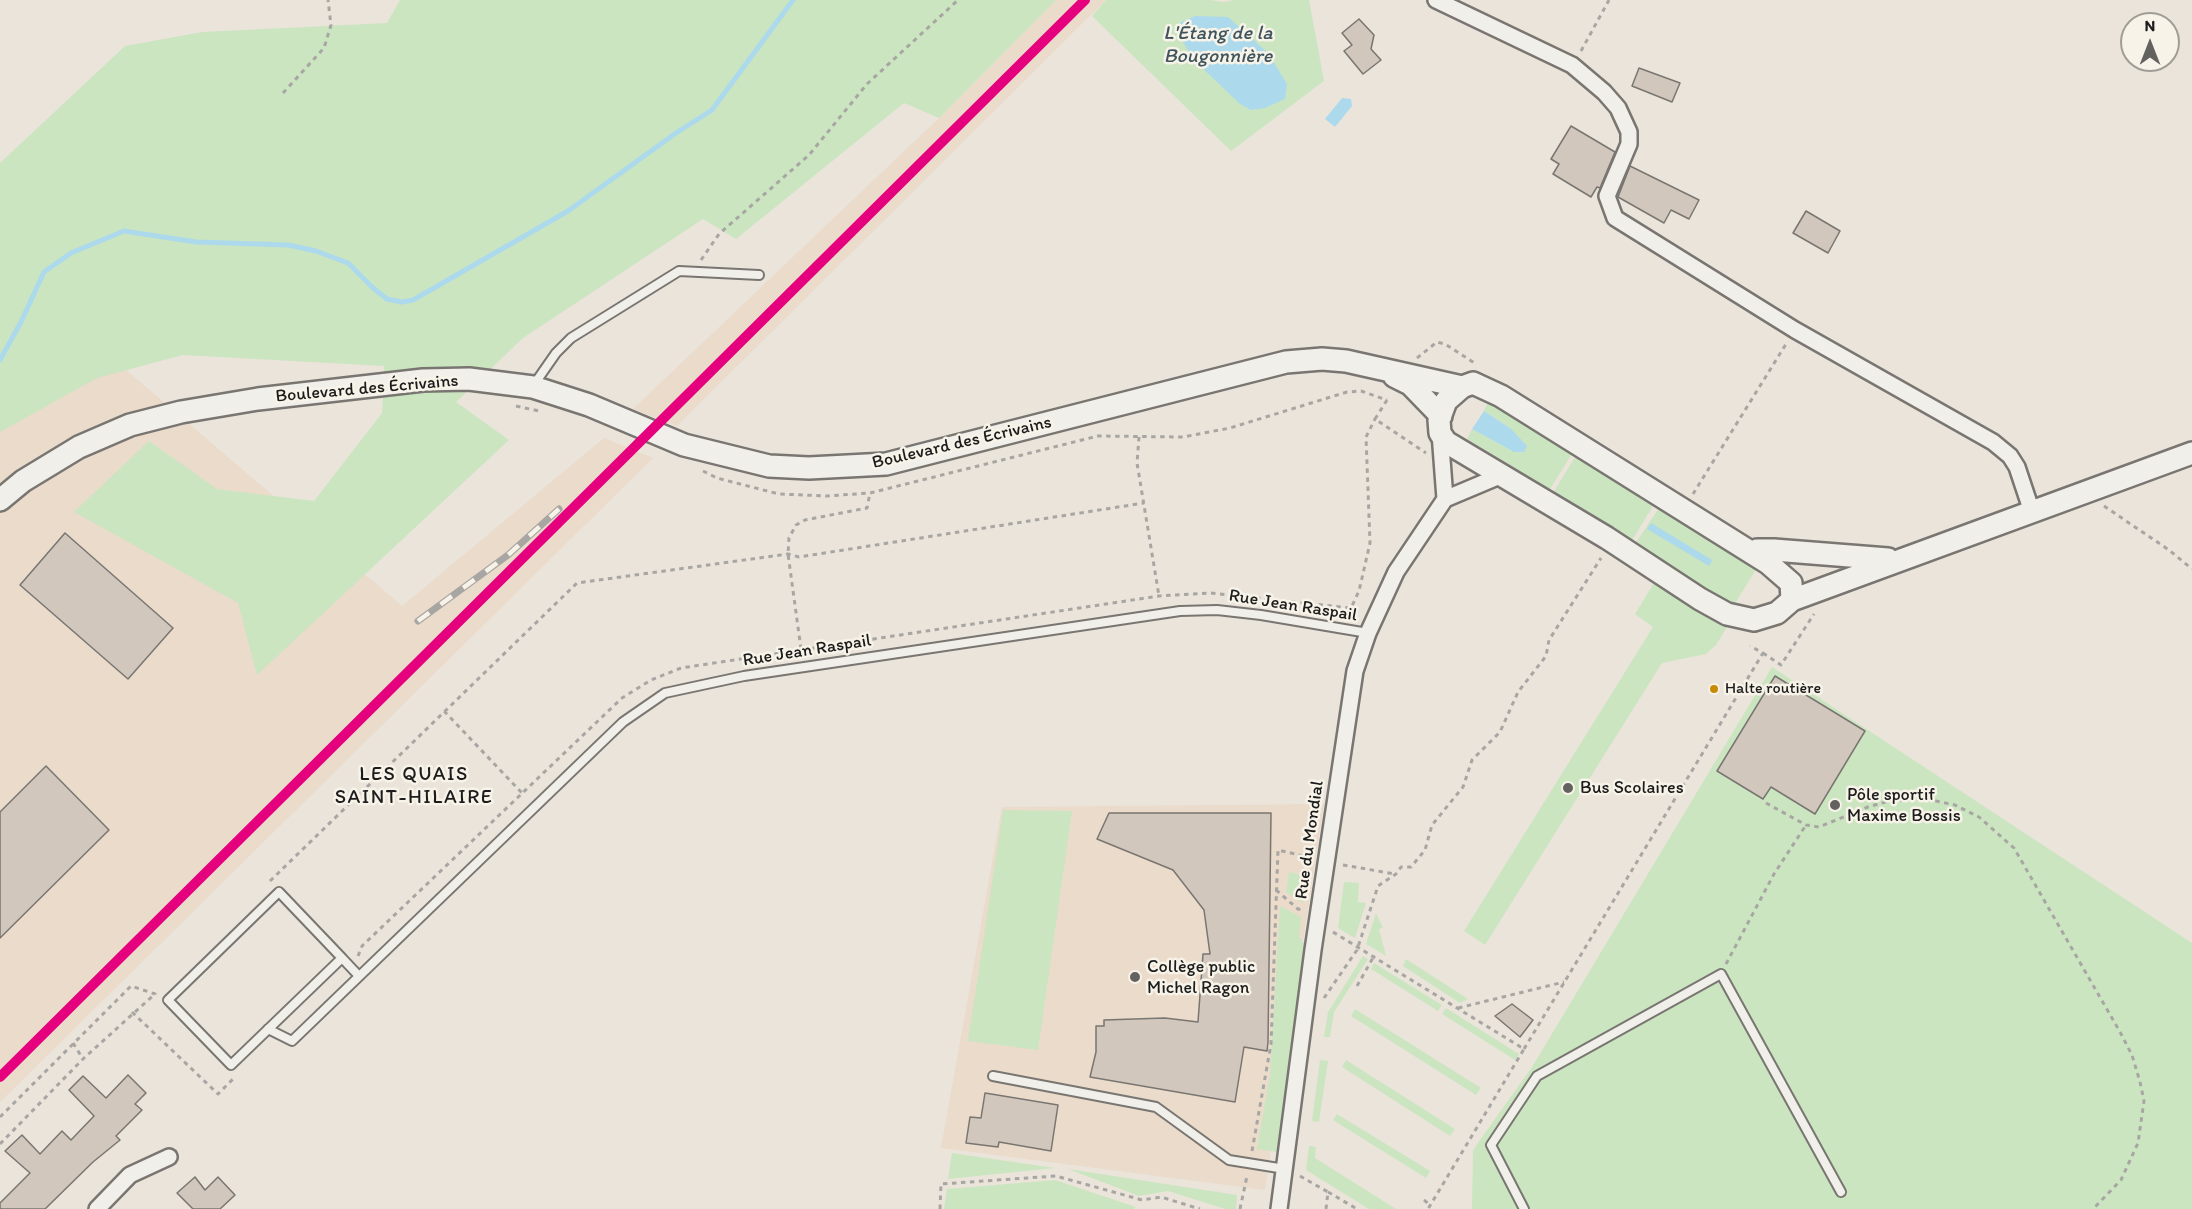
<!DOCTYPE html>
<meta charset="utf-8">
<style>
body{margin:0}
#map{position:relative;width:2192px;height:1209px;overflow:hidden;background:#ebe4db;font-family:Itim,sans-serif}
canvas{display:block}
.north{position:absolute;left:2120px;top:12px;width:60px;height:60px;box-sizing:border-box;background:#f7f3e8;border:2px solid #9f9d96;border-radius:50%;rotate:0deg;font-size:16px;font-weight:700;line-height:24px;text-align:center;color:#1c1c1c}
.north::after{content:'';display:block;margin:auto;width:21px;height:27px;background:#64625f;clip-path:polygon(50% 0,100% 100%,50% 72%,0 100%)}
</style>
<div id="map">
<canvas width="2192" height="1209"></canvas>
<div class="north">N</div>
</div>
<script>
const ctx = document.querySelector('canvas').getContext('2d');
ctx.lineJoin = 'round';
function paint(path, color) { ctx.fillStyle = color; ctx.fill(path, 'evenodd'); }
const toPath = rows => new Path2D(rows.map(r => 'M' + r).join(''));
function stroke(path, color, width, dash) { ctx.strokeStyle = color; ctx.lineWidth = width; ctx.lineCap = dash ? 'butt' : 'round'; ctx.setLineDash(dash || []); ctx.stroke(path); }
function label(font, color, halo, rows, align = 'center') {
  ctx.font = font + ' Itim,sans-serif'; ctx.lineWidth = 5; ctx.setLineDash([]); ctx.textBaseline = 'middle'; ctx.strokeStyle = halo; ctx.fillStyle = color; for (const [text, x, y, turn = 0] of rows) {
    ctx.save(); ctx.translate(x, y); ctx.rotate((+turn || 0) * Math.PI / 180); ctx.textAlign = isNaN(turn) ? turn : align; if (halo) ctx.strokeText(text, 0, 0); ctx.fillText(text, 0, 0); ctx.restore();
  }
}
paint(toPath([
 [1056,0,1106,0,677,426,633,409,939,118],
 [0,333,125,369,402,606,604,438,653,458,0,1102],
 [1324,804,1265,1190,941,1148,1002,807]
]), '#eadbcb');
paint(toPath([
 [400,0,1056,0,939,118,904,103,736,239,703,219,523,338,456,402,509,440,257,675,238,603,74,512,149,441,217,489,314,501,382,413,384,366,183,355,97,378,0,432,0,163,125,46,202,32,387,23],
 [1106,0,1209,0,1224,2,1234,0,1309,0,1324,81,1231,151,1092,16],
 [1488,402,1572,454,1550,489,1467,439,1472,429,1512,451,1510,428,1484,411],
 [1575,457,1653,506,1631,542,1553,493],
 [1659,508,1757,568,1734,605,1635,544],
 [1657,578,1730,622,1716,645,1706,654,1662,663,1485,945,1464,931,1653,627,1635,614],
 [1772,667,2192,943,2192,1209,1472,1209,1473,1150,1532,1067],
 [1003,810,1072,811,1038,1050,968,1041],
 [1289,872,1306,876,1303,903,1286,892],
 [1344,882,1359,883,1358,902,1366,903,1355,938,1338,928],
 [1280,906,1301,917,1299,937,1306,946,1277,1152,1257,1149,1270,1075],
 [1376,913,1383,928,1379,929,1386,956,1366,944],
 [1363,956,1368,959,1334,1012,1330,1037,1324,1037,1328,1012],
 [1406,959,1468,999,1460,1003,1403,966],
 [1374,963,1442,1005,1438,1011,1371,969],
 [1446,1008,1519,1054,1515,1060,1442,1014],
 [1355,1009,1481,1088,1476,1095,1351,1016],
 [1320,1060,1328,1061,1319,1122,1312,1121],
 [1346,1060,1455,1129,1450,1136,1342,1067],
 [1337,1114,1430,1171,1426,1178,1333,1120],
 [1309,1146,1316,1147,1315,1158,1396,1209,1369,1209,1306,1170],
 [952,1153,1055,1168,948,1179],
 [1068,1169,1237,1195,1236,1209,1225,1209,1168,1191,1139,1196],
 [1055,1180,1136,1207,1133,1209,944,1209,947,1189]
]), '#cbe5c0');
paint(toPath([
 [1195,16,1228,17,1268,53,1287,84,1285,99,1265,108,1251,110,1240,104,1195,61,1179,36,1181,22],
 [1342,98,1351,99,1352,106,1335,127,1325,119],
 [1484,411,1510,428,1527,446,1524,452,1514,452,1472,429],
 [1651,523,1712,560,1709,566,1647,529]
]), '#acdaec');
stroke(toPath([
 [0,360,21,322,44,272,71,253,124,231,196,242,288,245,316,251,348,263,373,288,387,299,402,302,413,300,568,211,676,133,712,110,793,0]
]), '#acdaec', 5);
const building = toPath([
 [1359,19,1374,35,1371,49,1381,60,1363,74,1344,51,1352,45,1342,33,1359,19],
 [1639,68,1680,83,1672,102,1632,86,1639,68],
 [1571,126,1615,152,1600,188,1597,187,1591,197,1553,174,1559,164,1551,159,1571,126],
 [1630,166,1699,200,1689,219,1671,210,1664,223,1618,197,1630,166],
 [1806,211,1840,231,1828,253,1793,233,1806,211],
 [65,533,173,628,128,679,20,585,65,533],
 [1775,676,1865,731,1815,814,1771,787,1763,799,1717,771,1775,676],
 [46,766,109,830,0,938,0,812,46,766],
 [1109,813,1271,813,1268,1042,1267,1051,1244,1047,1235,1102,1090,1077,1096,1052,1096,1026,1104,1026,1104,1020,1165,1018,1198,1022,1203,954,1210,954,1204,910,1173,870,1097,839,1109,813],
 [1512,1004,1533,1020,1520,1037,1495,1016,1512,1004],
 [128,1075,146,1093,135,1104,142,1110,116,1136,120,1140,93,1162,45,1209,0,1209,0,1203,30,1173,5,1151,22,1135,40,1154,62,1131,71,1140,94,1116,69,1090,83,1076,106,1098,128,1075],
 [985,1093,1058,1105,1051,1151,999,1142,998,1147,966,1143,970,1117,981,1118,985,1093],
 [195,1177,205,1190,218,1177,235,1195,220,1209,193,1209,177,1193,195,1177]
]);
paint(building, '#d2c7bc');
stroke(building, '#797672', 1.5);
const service = toPath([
 [533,386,556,353,571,338,679,271,759,275],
 [342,958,279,892,168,1000,231,1065,342,958,359,976],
 [268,1029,292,1041,623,722,665,693,744,676,1180,611,1217,610,1261,615,1368,633],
 [993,1076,1156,1107,1229,1160,1285,1169],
 [1524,1209,1491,1145,1537,1076,1721,974,1841,1192]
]);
const minor = toPath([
 [1436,0,1572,65,1604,92,1618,108,1629,132,1629,144,1607,196,1615,218,1795,330,1993,442,2010,456,2017,467,2032,512],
 [1440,433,1445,499],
 [97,1209,130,1175,169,1157],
 [1279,1209,1313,950,1355,671,1368,633,1396,572,1445,499,1502,475]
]);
const secondary = toPath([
 [1394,376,1410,384,1441,416],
 [0,500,23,481,79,447,130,425,181,412,258,399,423,380,469,379,533,387,589,405,684,445,769,466,809,468,886,464,1286,362,1322,359,1346,361,1462,387],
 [1752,553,1757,550,1774,550,1888,559],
 [1792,600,1791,583,1768,563,1501,396,1473,383,1462,387,1446,401,1439,420,1440,433,1446,442,1607,538,1700,599,1727,614,1754,620,1777,613,1792,600,2192,453]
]);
stroke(service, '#797672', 12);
stroke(minor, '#797672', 20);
stroke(secondary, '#797672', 26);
stroke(toPath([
 [1581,51,1609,0],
 [283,93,324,48,331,25,328,0],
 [701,260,719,234,809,155,867,84,958,0],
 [1417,358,1437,342,1445,344,1476,364],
 [1387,400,1375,419,1426,453],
 [516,406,539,411],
 [1139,437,1137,463,1159,596],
 [703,471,717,478,779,494,827,496,870,493,1098,436,1183,437,1230,428,1347,392,1361,391,1387,400],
 [1693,494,1786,344],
 [2104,506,2169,550,2192,569],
 [801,649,788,554,789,538,796,525,805,520,867,508,870,493],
 [1763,653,1781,665,1814,614],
 [444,711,522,793],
 [1766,803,1806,825,1819,827,1868,807,1889,801,1912,799,1936,801,1955,805,1979,817,2014,848,2120,1032,2132,1055,2140,1082,2144,1101,2138,1143,2121,1180,2093,1209],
 [1343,865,1395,874],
 [270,881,577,583,788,554,799,557,1144,503],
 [1276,890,1298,909,1304,910],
 [1333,932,1524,1049,1428,1209],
 [358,956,362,946,622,698,651,680,681,668,1159,596,1211,593,1351,608,1359,591,1370,543,1366,437,1375,419],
 [1726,964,1774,874,1806,825],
 [1357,986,1374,956],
 [1324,998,1357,950,1378,886,1396,874,1401,867,1411,867,1425,850,1432,825,1463,787,1472,760,1500,732,1518,692,1546,656,1549,640,1601,558],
 [1458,1008,1564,982],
 [132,1012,218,1094,234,1078],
 [73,1043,83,1059],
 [1524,1049,1763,653,1750,646],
 [0,1117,131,986,155,994],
 [0,1144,83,1059,156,993],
 [1252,1151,1271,1044,1278,850,1312,858],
 [1300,1176,1328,1192,1326,1209],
 [1328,1192,1357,1209],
 [1424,1200,1430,1205],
 [940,1209,941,1184,1056,1176,1142,1200,1161,1197,1200,1209],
 [1240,1209,1247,1176]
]), '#a8a6a3', 3, [4.5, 4.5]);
stroke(service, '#f1efea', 8);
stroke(minor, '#f1efea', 15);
stroke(secondary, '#f1efea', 21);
const rail = toPath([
 [418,621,508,555,559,509]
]);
stroke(rail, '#a8a6a3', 7);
stroke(rail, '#f7f3e8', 4.5, [14]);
stroke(toPath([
 [0,1077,1085,0]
]), '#e5007d', 10);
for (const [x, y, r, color] of [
 [1714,689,5,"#cb8a06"],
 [1568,788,6,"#64625f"],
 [1835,805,6,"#64625f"],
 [1135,977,6,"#64625f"]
]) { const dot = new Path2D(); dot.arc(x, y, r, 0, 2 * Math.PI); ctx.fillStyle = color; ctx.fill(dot); stroke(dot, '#f7f3e8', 2); }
label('16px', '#1c1c1c', '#f7f3e8', [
 ["Halte routière",1725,689]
], 'left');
label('18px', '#1c1c1c', '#f7f3e8', [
 ["Boulevard des Écrivains",367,389,-5],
 ["Boulevard des Écrivains",962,443,-13],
 ["Rue Jean Raspail",1293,606,9],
 ["Rue Jean Raspail",807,651,-9],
 ["Rue du Mondial",1310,840,-82]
]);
label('18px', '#1c1c1c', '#f7f3e8', [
 ["Bus Scolaires",1580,788],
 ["Pôle sportif",1847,795],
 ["Maxime Bossis",1847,816],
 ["Collège public",1147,967],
 ["Michel Ragon",1147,988]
], 'left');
label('italic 20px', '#3f545c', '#f7f3e8', [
 ["L'Étang de la",1218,34],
 ["Bougonnière",1218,57]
]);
ctx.letterSpacing = '1.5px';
label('20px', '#1c1c1c', '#f7f3e8', [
 ["LES QUAIS",414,775],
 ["SAINT-HILAIRE",414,798]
]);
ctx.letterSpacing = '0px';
</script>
